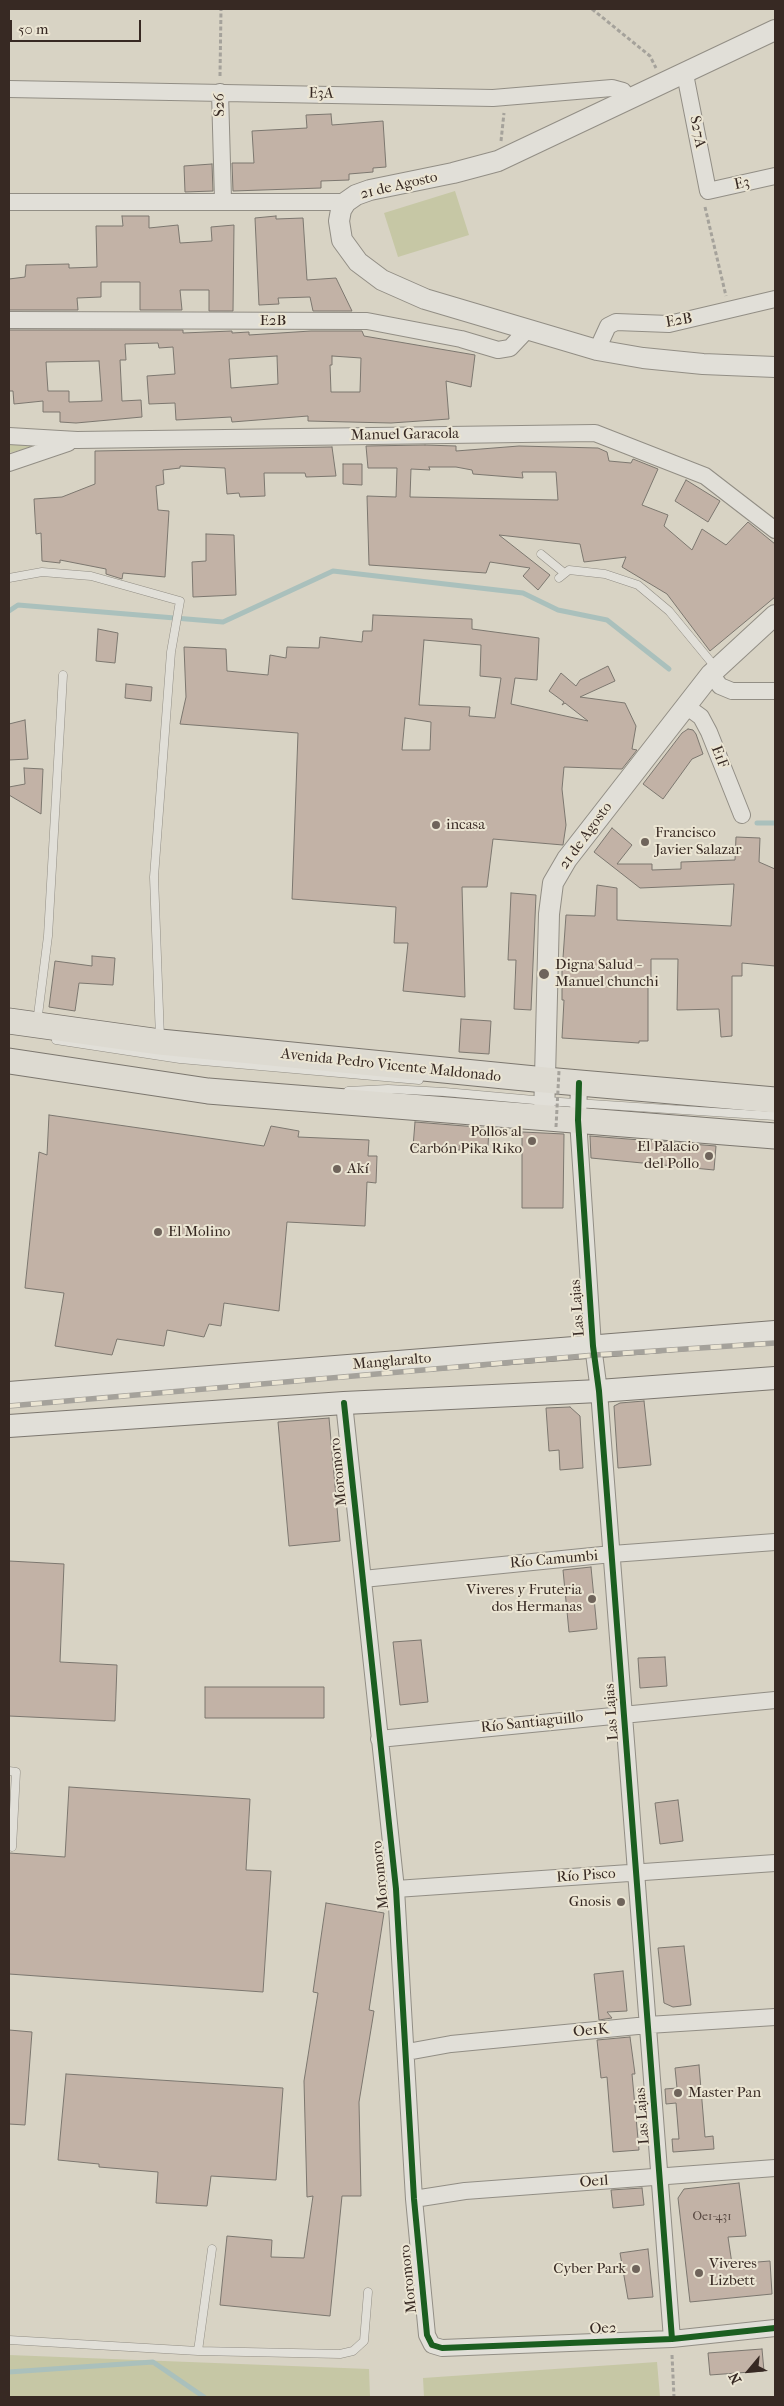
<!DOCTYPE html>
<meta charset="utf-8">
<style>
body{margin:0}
#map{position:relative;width:784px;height:2406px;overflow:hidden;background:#d8d3c4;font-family:"IM FELL French Canon",serif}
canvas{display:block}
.frame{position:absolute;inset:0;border:10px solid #372923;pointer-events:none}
.north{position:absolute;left:724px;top:2346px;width:50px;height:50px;-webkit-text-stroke:4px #ebe5d3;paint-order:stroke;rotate:242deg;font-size:14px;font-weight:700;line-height:20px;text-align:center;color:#372923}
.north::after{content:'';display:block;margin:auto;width:18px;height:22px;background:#372923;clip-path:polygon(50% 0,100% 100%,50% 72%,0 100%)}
.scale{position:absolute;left:10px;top:20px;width:131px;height:22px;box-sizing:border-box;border:2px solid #372923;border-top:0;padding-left:6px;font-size:15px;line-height:18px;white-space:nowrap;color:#372923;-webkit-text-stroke:4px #ebe5d3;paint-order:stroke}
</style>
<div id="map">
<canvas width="784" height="2406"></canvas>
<div class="frame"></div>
<div class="north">N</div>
<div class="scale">50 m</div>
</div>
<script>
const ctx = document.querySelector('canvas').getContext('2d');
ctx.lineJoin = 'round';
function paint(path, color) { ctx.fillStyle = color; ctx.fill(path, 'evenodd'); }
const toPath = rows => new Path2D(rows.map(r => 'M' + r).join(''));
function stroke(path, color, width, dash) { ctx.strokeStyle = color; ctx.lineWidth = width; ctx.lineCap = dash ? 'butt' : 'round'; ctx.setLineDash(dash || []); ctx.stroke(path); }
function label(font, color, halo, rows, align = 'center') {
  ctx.font = font + ' "IM FELL French Canon",serif'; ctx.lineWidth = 4; ctx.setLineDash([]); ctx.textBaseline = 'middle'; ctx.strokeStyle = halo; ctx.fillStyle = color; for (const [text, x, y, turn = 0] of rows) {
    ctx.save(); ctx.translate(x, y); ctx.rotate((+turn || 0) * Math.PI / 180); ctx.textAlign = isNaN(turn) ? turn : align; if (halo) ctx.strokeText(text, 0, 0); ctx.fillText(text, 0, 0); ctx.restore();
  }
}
paint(toPath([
 [455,191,469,235,398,257,384,213],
 [9,440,39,445,9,453],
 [9,2355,369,2369,370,2397,9,2397],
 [657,2362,660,2397,424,2397,423,2378]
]), '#c6c7a5');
stroke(toPath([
 [9,611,18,605,223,622,333,571,523,593,558,610,607,620,669,669],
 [757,823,775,823],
 [9,2372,153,2362,204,2397]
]), '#aac0bc', 5);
const building = toPath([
 [331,114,332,125,383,121,386,167,373,168,373,172,349,174,349,180,321,181,321,188,233,191,232,163,254,163,252,131,307,128,306,115,331,114],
 [212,164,213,191,185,192,184,166,212,164],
 [122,216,149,216,149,228,178,225,180,243,212,241,211,227,234,225,233,311,209,311,209,290,180,290,182,310,140,310,140,282,101,282,101,297,77,298,78,310,9,310,9,279,25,277,26,265,69,264,69,268,97,267,96,226,123,226,122,216],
 [276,216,276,219,303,218,307,280,336,278,352,311,313,311,310,297,278,298,279,304,259,305,255,218,276,216],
 [9,330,183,330,183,333,232,331,232,333,249,332,249,335,311,331,362,331,364,336,475,355,471,387,446,381,449,419,391,423,308,421,308,416,232,422,231,417,176,420,175,403,149,404,147,376,175,374,173,347,159,348,158,343,125,344,126,360,120,360,122,401,141,400,142,417,76,423,60,422,60,412,43,412,43,401,14,404,13,391,9,391,9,330],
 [277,356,278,384,231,388,229,359,277,356],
 [332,356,361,358,360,392,331,392,330,365,332,365,332,356],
 [99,361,102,401,69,402,69,391,48,391,46,362,99,361],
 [425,445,456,446,456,451,519,446,598,448,607,452,609,461,631,463,633,459,658,469,642,505,668,515,664,526,692,550,702,529,726,545,748,522,775,544,775,597,710,651,667,594,622,567,626,557,584,562,580,544,499,535,550,575,538,590,523,576,530,568,490,562,486,573,369,565,367,496,396,497,397,468,368,468,366,446,425,445],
 [429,467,456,467,472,470,473,474,523,478,522,472,556,472,558,500,410,497,411,469,430,470,429,467],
 [332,447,336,476,306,477,305,473,264,473,265,496,240,497,239,493,227,494,225,468,180,466,180,468,163,470,164,484,156,486,158,510,169,511,165,577,123,573,122,579,106,574,106,569,60,560,60,563,42,561,41,533,36,534,34,499,62,497,95,484,95,451,332,447],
 [343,464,362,464,362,485,343,484,343,464],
 [686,480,720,501,708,522,675,501,686,480],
 [206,534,234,535,236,595,193,597,192,562,206,561,206,534],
 [373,615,472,619,472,629,539,638,537,680,515,678,511,704,588,721,565,703,562,705,564,702,549,691,561,673,576,686,580,680,608,666,615,681,580,697,625,703,636,726,632,749,637,750,622,769,564,767,562,789,566,825,563,845,493,839,487,887,462,887,465,997,403,991,408,943,394,943,396,907,292,899,298,733,180,724,186,697,184,647,226,649,227,671,268,675,270,655,286,658,287,647,319,648,320,637,362,642,363,631,372,631,373,615],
 [424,640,481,645,480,676,501,678,495,718,469,716,470,707,419,705,424,640],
 [405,718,431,722,430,750,402,750,405,718],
 [98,629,118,633,115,663,96,661,98,629],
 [126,684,152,687,151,701,125,698,126,684],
 [25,720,28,759,9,760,9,724,25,720],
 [688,729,693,730,696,734,703,754,692,759,663,799,643,784,682,733,688,729],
 [24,768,43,769,41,814,9,795,9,787,25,784,24,768],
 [612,828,632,845,617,864,652,864,652,870,681,869,681,862,735,860,736,837,760,838,759,862,775,869,775,966,742,963,742,976,732,976,732,1036,721,1037,719,1009,677,1010,678,959,651,959,651,977,648,978,648,1041,639,1041,639,1043,562,1038,564,1000,562,1000,562,972,566,915,595,916,597,885,617,888,617,920,731,926,734,884,640,888,594,852,612,828],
 [511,893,536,895,531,1010,514,1009,516,960,508,960,511,893],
 [92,956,115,958,113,985,79,983,75,1011,49,1007,55,961,92,966,92,956],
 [461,1019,491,1021,489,1054,459,1052,461,1019],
 [49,1115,264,1146,271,1126,299,1131,298,1137,369,1140,368,1156,377,1156,376,1183,367,1182,365,1226,287,1222,279,1311,224,1303,221,1326,209,1324,204,1337,167,1330,164,1346,117,1339,112,1355,55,1346,64,1293,25,1288,39,1152,47,1155,49,1115],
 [415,1122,489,1128,488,1146,460,1144,460,1150,413,1147,415,1122],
 [522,1132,564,1134,563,1208,522,1208,522,1132],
 [590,1136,716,1146,714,1170,591,1158,590,1136],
 [644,1401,651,1465,618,1468,614,1406,620,1403,644,1401],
 [570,1407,580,1416,583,1468,560,1470,559,1450,549,1451,546,1408,570,1407],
 [329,1418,340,1541,289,1546,278,1422,329,1418],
 [9,1561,64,1564,60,1662,117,1665,115,1721,9,1716,9,1561],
 [591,1567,597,1629,569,1632,563,1570,591,1567],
 [421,1640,428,1702,400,1705,393,1642,421,1640],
 [665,1657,667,1686,640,1688,638,1658,665,1657],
 [205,1687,324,1687,324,1718,205,1718,205,1687],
 [69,1787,250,1799,246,1870,271,1871,263,1992,9,1974,9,1853,65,1857,69,1787],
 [678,1800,683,1841,660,1844,655,1803,678,1800],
 [326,1903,384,1913,369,2010,374,2011,359,2102,361,2196,342,2196,330,2316,220,2305,227,2236,272,2240,271,2257,304,2258,313,2196,307,2197,304,2081,318,1993,313,1992,326,1903],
 [684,1946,691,2005,673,2007,664,2003,658,1948,684,1946],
 [623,1971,627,2011,607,2012,612,2018,599,2020,594,1974,623,1971],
 [9,2030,32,2032,25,2125,9,2124,9,2030],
 [630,2037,635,2074,632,2074,639,2150,613,2152,607,2077,601,2078,597,2040,630,2037],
 [699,2065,705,2137,713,2136,714,2149,673,2152,672,2139,679,2139,676,2103,666,2104,665,2089,677,2088,675,2068,699,2065],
 [66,2074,283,2088,276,2180,211,2176,207,2206,156,2203,158,2172,99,2167,99,2164,58,2160,66,2074],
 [739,2183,746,2236,728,2237,732,2264,770,2261,772,2294,690,2302,678,2198,684,2189,739,2183],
 [642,2188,644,2205,613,2208,611,2190,642,2188],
 [648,2249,653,2297,628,2299,620,2253,648,2249],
 [762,2349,764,2371,710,2375,708,2353,762,2349]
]);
paint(building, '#c2b2a6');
stroke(building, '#7c776f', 1);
const service = toPath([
 [541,554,563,572],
 [9,578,42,572,91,576,180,601,171,652,154,877,160,1038],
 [559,578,569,570,605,574,638,585,669,611,716,668],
 [37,1023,48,936,63,675],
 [56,1040,180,1059,419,1080],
 [348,1091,388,1089,445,1092,545,1101,775,1116],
 [9,1771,16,1772,12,1847],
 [9,2340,198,2351,340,2354,353,2351,364,2341,368,2292],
 [198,2351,212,2249]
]);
const minor = toPath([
 [685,74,708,191,775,176],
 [9,89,493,98,612,88,623,91,629,99],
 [220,92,223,200],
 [9,202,346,202],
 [9,320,367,321,461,339,498,350,510,348,527,330],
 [597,350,608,326,616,322,669,324,775,299],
 [9,436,77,440,595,433,705,476,775,530],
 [9,463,68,443],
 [711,674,720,686,732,691,775,691],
 [686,706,701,717,709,732,742,815],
 [579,1083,578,1120,593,1346,599,1391,672,2339],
 [344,1403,396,1889,414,2199,427,2335,432,2345,442,2348,672,2339,775,2328],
 [363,1579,612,1554,775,1542],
 [379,1739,775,1700],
 [396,1889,775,1863],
 [407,2052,451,2044,648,2025,775,2017],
 [414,2199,465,2191,775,2168]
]);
const tertiary = toPath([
 [775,30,498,161,453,173,370,190,356,195,346,202,341,210,339,221,342,240,358,262,382,280,425,299,597,350,643,358,703,364,775,367],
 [544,1118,549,914,553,883,567,859,711,674,775,615]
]);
const secondary = toPath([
 [9,1393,775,1332],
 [9,1426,344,1403,599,1391,775,1378]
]);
const primary = toPath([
 [9,1021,160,1042,545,1080,775,1100],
 [9,1061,208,1091,775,1136]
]);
stroke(service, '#928e85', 9);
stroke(minor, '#928e85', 18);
stroke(tertiary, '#928e85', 22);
stroke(secondary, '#7c776f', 24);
stroke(primary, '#7c776f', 27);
stroke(toPath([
 [592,9,650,56,656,68],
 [220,76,221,9],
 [501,141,504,113],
 [705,207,726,296],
 [672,2355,674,2397]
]), '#a5a29b', 3, [4, 2.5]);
stroke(service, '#e1dfd8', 8);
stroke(minor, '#e1dfd8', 16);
stroke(tertiary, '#e1dfd8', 20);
stroke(secondary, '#e1dfd8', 22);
stroke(primary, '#dddad1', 25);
const rail = toPath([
 [9,1406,595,1355,775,1343]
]);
stroke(rail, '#a5a29b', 5.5);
stroke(rail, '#ebe5d3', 4, [11]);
stroke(toPath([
 [556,1127,559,1071]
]), '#a5a29b', 3, [4, 2.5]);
stroke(toPath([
 [579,1083,578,1120,593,1346,599,1391,672,2339],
 [344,1403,396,1889,414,2199,427,2335,432,2345,442,2348,672,2339,775,2328]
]), '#1b5e20', 6);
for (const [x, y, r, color] of [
 [436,825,5,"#6f645b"],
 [645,842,5,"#6f645b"],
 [544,974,6,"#6f645b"],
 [532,1141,5,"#6f645b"],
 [709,1156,5,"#6f645b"],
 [337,1169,5,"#6f645b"],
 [158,1232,5,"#6f645b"],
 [592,1599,5,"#6f645b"],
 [621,1902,5,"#6f645b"],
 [678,2093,5,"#6f645b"],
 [636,2269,5,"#6f645b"],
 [699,2273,5,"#6f645b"]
]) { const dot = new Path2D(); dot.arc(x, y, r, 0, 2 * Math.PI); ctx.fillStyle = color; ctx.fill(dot); stroke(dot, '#ebe5d3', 2); }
label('12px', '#5a4b44', null, [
 ["Oe1-431",712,2217]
]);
label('15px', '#372923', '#ebe5d3', [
 ["E3A",321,94,1],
 ["S26",220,105,-91],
 ["S27A",697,132,79],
 ["E3",742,184,-12],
 ["21 de Agosto",399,186,-13],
 ["E2B",273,321],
 ["E2B",679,321,-10],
 ["Manuel Garacola",405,435,-1],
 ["E1F",719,757,69],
 ["21 de Agosto",586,836,-54],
 ["Avenida Pedro Vicente Maldonado",391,1066,6],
 ["Las Lajas",578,1308,-94],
 ["Manglaralto",392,1362,-5],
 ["Moromoro",339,1472,-96],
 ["Río Camumbi",554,1560,-5],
 ["Las Lajas",612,1712,-94],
 ["Río Santiaguillo",532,1723,-6],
 ["Moromoro",381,1875,-96],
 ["Río Pisco",586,1876,-4],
 ["Oe1K",591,2031,-5],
 ["Las Lajas",643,2116,-94],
 ["Oe1l",594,2182,-4],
 ["Moromoro",409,2279,-96],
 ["Oe2",603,2329,-2]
]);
label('15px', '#372923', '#ebe5d3', [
 ["incasa",446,825],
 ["Francisco",655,833],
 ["Javier Salazar",655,850],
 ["Digna Salud -",555,965],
 ["Manuel chunchi",555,982],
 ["Pollos al",522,1132,"right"],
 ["Carbón Pika Riko",522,1149,"right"],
 ["El Palacio",699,1147,"right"],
 ["del Pollo",699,1164,"right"],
 ["Akí",347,1169],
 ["El Molino",168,1232],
 ["Viveres y Fruteria",582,1590,"right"],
 ["dos Hermanas",582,1607,"right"],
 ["Gnosis",611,1902,"right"],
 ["Master Pan",688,2093],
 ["Viveres",709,2264],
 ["Lizbett",709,2281],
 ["Cyber Park",626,2269,"right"]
], 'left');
</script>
